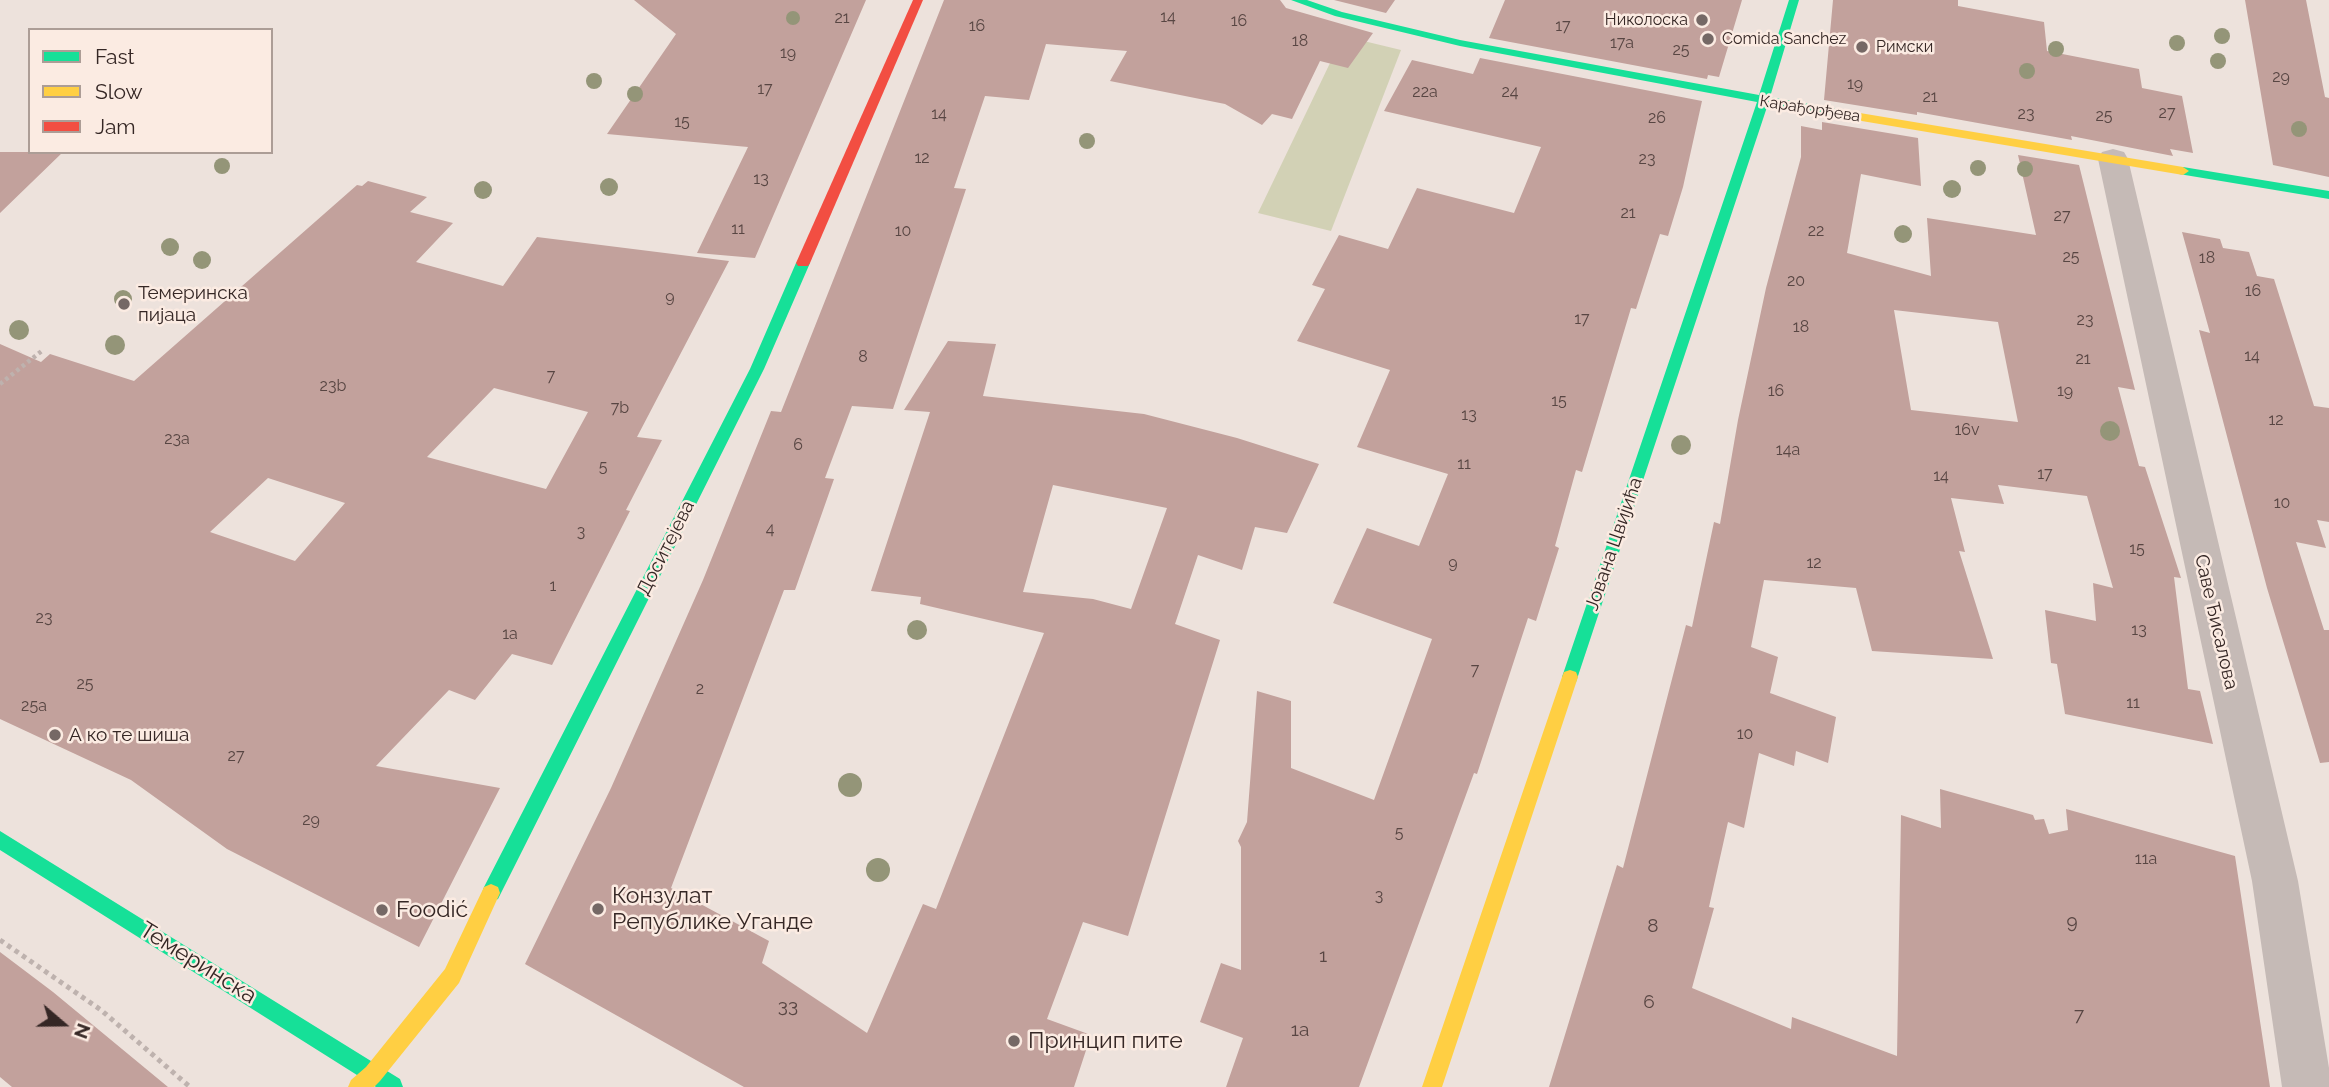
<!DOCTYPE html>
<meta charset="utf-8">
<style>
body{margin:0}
#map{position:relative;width:2329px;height:1087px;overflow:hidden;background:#ede2dc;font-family:Raleway,sans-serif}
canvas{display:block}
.legend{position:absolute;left:28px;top:28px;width:245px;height:126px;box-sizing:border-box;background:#fbebe2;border:2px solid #ac9d96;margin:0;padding:9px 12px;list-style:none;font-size:21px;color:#352725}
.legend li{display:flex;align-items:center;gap:14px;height:35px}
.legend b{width:35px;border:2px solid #ac9d96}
.north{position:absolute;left:28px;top:989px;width:70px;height:70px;-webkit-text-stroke:5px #fbebe2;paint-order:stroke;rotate:110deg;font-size:19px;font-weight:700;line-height:28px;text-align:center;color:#352725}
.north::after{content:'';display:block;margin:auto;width:24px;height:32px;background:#352725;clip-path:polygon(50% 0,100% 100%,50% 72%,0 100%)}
</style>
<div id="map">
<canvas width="2329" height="1087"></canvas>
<ul class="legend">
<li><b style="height:9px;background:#16e098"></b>Fast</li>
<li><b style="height:9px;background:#ffcf43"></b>Slow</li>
<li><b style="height:9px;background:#f24e42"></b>Jam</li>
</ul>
<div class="north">N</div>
</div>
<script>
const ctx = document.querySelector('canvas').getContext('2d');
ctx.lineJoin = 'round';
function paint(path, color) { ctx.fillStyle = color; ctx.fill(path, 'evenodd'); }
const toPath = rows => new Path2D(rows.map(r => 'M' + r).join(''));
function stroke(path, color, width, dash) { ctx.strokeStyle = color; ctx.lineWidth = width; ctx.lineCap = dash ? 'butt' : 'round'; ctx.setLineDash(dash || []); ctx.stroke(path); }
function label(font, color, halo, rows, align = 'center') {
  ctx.font = font + ' Raleway,sans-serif'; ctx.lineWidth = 5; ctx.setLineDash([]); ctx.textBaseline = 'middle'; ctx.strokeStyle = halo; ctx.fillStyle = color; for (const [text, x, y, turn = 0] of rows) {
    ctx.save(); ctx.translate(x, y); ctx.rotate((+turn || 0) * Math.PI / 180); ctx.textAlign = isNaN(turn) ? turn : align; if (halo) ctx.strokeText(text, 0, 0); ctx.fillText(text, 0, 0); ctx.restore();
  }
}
paint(toPath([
 [1343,36,1401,50,1331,231,1258,213]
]), '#d2d1b5');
paint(toPath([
 [634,0,866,0,755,258,697,253,748,147,607,134,676,34],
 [944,0,1280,0,1286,8,1373,33,1348,68,1320,61,1292,119,1272,114,1262,125,1225,104,1110,81,1127,51,1046,44,1029,100,985,96,954,188,966,189,893,409,852,406,825,478,834,479,795,590,784,590,671,888,769,941,762,963,867,1033,923,904,936,909,1044,633,920,604,921,597,871,591,930,412,904,410,948,341,996,344,983,396,1144,414,1237,438,1319,464,1287,533,1255,527,1242,570,1198,555,1175,624,1220,640,1128,936,1083,922,1047,1019,1091,1035,1074,1087,744,1087,525,964,611,788,703,580,771,411,781,412],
 [1053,485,1167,508,1131,609,1093,599,1023,592],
 [1334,0,1395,0,1386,13],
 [1505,0,1742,0,1719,77,1708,75,1707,79,1489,38],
 [1833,0,1958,0,1958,6,2044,22,2047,51,2139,69,2142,88,2182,96,2193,153,2170,149,2173,156,2071,136,2072,140,1917,112,1917,115,1824,100],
 [2245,0,2306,0,2325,97,2329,98,2329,177,2273,165],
 [1480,58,1702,101,1683,187,1668,236,1660,234,1636,309,1631,308,1582,472,1576,470,1555,546,1559,548,1536,621,1528,618,1477,774,1474,773,1359,1087,1226,1087,1243,1038,1200,1022,1221,963,1241,970,1241,847,1238,841,1247,822,1257,691,1291,701,1291,768,1374,800,1432,639,1333,603,1367,528,1419,546,1448,474,1357,447,1390,370,1297,341,1325,289,1312,285,1339,235,1388,249,1417,188,1514,213,1541,147,1384,111,1412,60,1473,74],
 [1822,122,1918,138,1921,186,1861,174,1847,253,1931,276,1927,218,2036,235,2018,155,2079,165,2135,390,2118,387,2139,466,2145,467,2181,578,2174,577,2188,689,2200,691,2213,744,2065,714,2057,664,2051,663,2045,610,2096,621,2093,583,2113,588,2087,496,1998,485,2004,504,1951,498,1965,552,1959,551,1993,659,1872,651,1856,588,1764,580,1751,647,1778,657,1770,693,1836,717,1828,763,1796,751,1794,766,1759,753,1744,828,1728,822,1709,907,1714,908,1692,988,1791,1029,1792,1017,1897,1056,1901,815,1941,828,1940,789,2033,815,2035,820,2044,819,2049,834,2068,830,2066,809,2235,856,2270,1087,1549,1087,1617,865,1623,868,1686,625,1692,627,1714,522,1720,524,1738,420,1766,288,1801,157,1801,126,1822,130],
 [1894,310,1998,322,2018,422,1911,410],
 [0,152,63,152,0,213],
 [368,181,427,197,410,212,453,223,416,262,503,286,537,237,729,261,637,437,662,440,626,510,630,511,552,665,512,654,475,700,449,690,376,766,500,788,419,947,227,849,131,780,0,719,0,344,41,362,50,354,134,381,357,185,362,186],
 [494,388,588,412,546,489,427,457],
 [268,478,345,503,295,561,210,532],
 [2182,232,2220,239,2223,248,2249,252,2257,276,2274,279,2314,406,2329,408,2329,522,2317,520,2326,548,2296,542,2324,630,2329,630,2329,762,2320,763,2267,588,2199,330,2210,333],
 [0,952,53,992,168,1087,12,1087,0,1077]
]), '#c2a19c');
stroke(toPath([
 [0,384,43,350]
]), '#beb2ae', 4.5, [3.5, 3.5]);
stroke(toPath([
 [0,940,101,1010,190,1087]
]), '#beb2ae', 5, [4.5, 4.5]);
paint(toPath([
 [2113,149,2124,152,2128,159,2298,881,2329,1068,2329,1087,2282,1087,2252,881,2098,159,2102,152,2113,149]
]), '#c5bab6');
paint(toPath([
 [1291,0,1307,0,1342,12,1460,40,1759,95,1789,0,1799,0,1770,97,1836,109,1842,113,1836,117,1768,104,1576,682,1570,684,1564,682,1562,677,1757,102,1460,46,1335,16,1291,0],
 [2183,167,2329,191,2329,199,2179,174,2179,168,2183,167],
 [803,258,810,263,764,369,498,899,491,902,484,899,482,893,484,887,750,369,796,263,803,258],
 [0,831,400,1079,403,1087,376,1087,0,850,0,831]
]), '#16e098');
paint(toPath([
 [1836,109,2183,167,2189,171,2183,175,1832,116,1830,113,1836,109],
 [1570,670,1576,672,1578,677,1442,1087,1422,1087,1562,677,1564,672,1570,670],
 [491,884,498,887,500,893,459,983,380,1081,374,1087,348,1087,351,1080,366,1067,445,969,484,887,491,884]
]), '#ffcf43');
paint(toPath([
 [913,0,923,0,810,263,808,266,798,266,796,263,913,0]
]), '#f24e42');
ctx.fillStyle = '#949578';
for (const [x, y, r] of [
 [793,18,7],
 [2222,36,8],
 [2177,43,8],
 [2056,49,8],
 [2218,61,8],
 [2027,71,8],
 [594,81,8],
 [635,94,8],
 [2299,129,8],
 [1087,141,8],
 [222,166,8],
 [1978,168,8],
 [2025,169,8],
 [609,187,9],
 [1952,189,9],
 [483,190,9],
 [1903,234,9],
 [170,247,9],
 [202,260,9],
 [123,299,9],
 [19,330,10],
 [115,345,10],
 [2110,431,10],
 [1681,445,10],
 [917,630,10],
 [850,785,12],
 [878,870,12]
]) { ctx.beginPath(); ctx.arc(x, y, r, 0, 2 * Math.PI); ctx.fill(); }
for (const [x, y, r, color] of [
 [1702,20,7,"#756865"],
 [1708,39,7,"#756865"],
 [1862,47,7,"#756865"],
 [124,304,7,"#756865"],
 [55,735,7,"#756865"],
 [598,909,7,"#756865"],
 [382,910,7,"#756865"],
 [1014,1041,7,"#756865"]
]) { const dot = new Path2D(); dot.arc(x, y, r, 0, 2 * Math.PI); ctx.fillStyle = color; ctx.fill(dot); stroke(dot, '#fbebe2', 2.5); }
label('16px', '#584643', null, [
 ["14",1168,17],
 ["21",842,18],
 ["16",1239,21],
 ["16",977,26],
 ["17",1563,26],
 ["18",1300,41],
 ["17a",1622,43],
 ["25",1681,50],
 ["19",788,53],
 ["29",2281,77],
 ["19",1855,84],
 ["17",765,89],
 ["22a",1425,92],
 ["24",1510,92],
 ["21",1930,97],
 ["27",2167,113],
 ["14",939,114],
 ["23",2026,114],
 ["25",2104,116],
 ["26",1657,118],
 ["15",682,122],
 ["12",922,158],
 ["23",1647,159],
 ["13",761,179],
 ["21",1628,213],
 ["27",2062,216],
 ["11",738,229],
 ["10",903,231],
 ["22",1816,231],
 ["25",2071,257],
 ["18",2207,258],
 ["20",1796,281],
 ["16",2253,291],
 ["9",670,297],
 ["17",1582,319],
 ["23",2085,320],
 ["18",1801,327],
 ["14",2252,356],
 ["8",863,357],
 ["21",2083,359],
 ["7",551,376],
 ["23b",333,386],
 ["16",1776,391],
 ["19",2065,391],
 ["15",1559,401],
 ["7b",620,408],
 ["13",1469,415],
 ["12",2276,420],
 ["16v",1967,430],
 ["23a",177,439],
 ["6",798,445],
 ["14a",1788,450],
 ["11",1464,464],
 ["5",603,467],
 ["17",2045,474],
 ["14",1941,476],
 ["10",2282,503],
 ["4",770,529],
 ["3",581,532],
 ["15",2137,549],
 ["9",1453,563],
 ["12",1814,563],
 ["1",553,586],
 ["23",44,618],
 ["13",2139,630],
 ["1a",510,634],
 ["7",1475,670],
 ["25",85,684],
 ["2",700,689],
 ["11",2133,703],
 ["25a",34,706],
 ["10",1745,734],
 ["27",236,756],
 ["29",311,820],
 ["5",1399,833],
 ["11a",2146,859],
 ["3",1379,896]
]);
label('16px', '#352725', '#fbebe2', [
 ["Николоска",1688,20,"right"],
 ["Comida Sanchez",1722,39],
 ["Римски",1876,47]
], 'left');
label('16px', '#352725', '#fbebe2', [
 ["Карађорђева",1810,109,9]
]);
label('19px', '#352725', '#fbebe2', [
 ["Темеринска",138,293],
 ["пијаца",138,315],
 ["А ко те шиша",69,735]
], 'left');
label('19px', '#352725', '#fbebe2', [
 ["Јована Цвијића",1614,544,-71],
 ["Доситејева",666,548,-63],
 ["Саве Ђисалова",2216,622,77]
]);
label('19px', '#584643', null, [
 ["9",2072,922],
 ["8",1653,926],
 ["1",1323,956],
 ["6",1649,1002],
 ["33",788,1006],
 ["7",2079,1015],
 ["1a",1300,1030]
]);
label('23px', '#352725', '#fbebe2', [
 ["Конзулат",612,896],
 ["Републике Уганде",612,922],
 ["Foodić",396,910],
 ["Принцип пите",1028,1041]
], 'left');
label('23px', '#352725', '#fbebe2', [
 ["Темеринска",198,963,32]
]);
</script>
